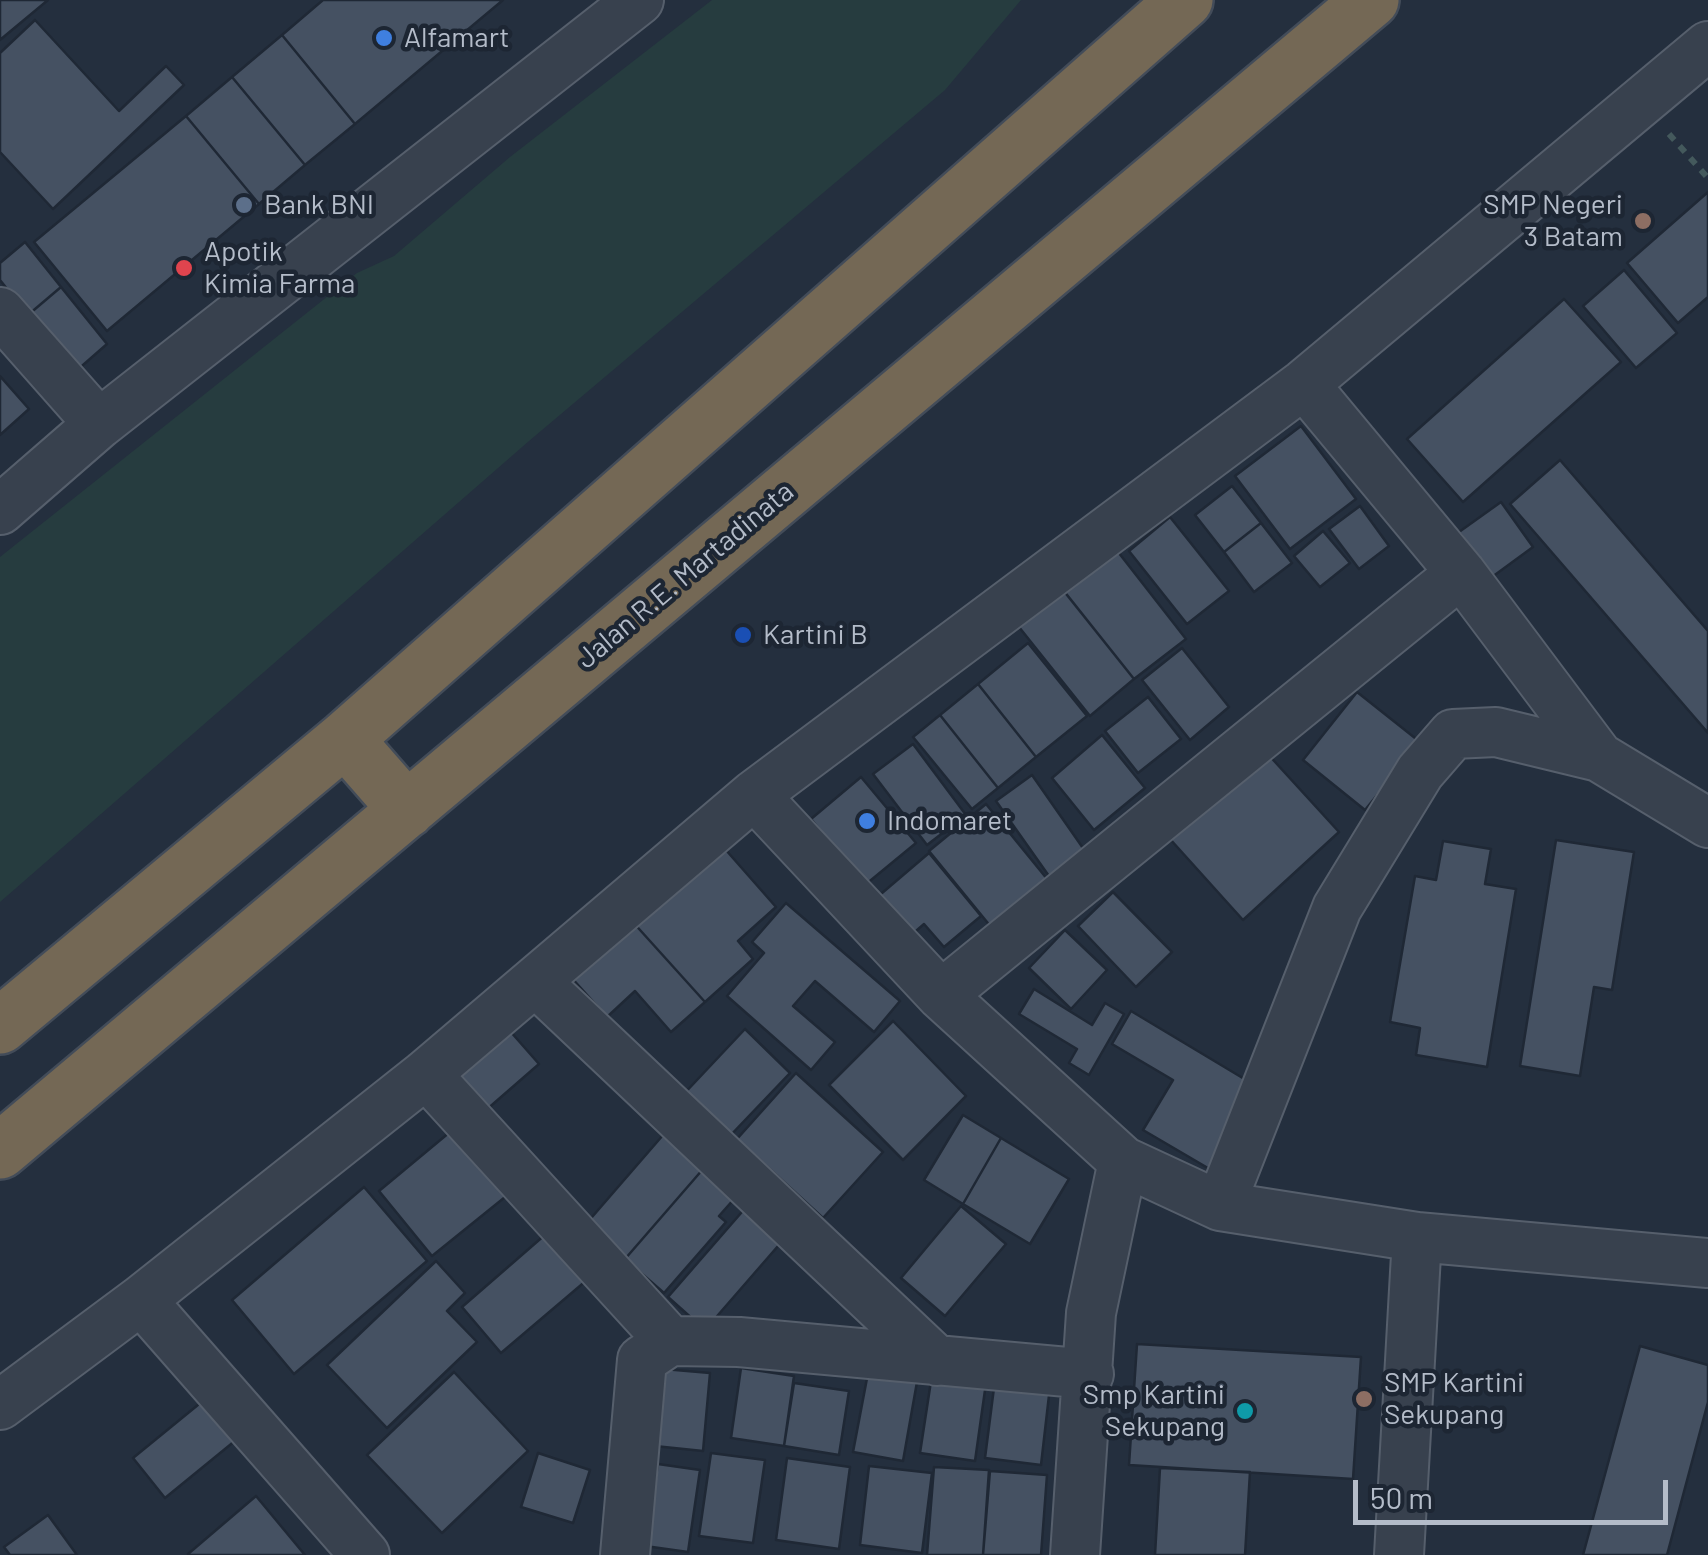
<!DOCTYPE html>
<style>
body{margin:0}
#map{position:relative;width:1708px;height:1555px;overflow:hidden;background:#242f3e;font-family:Barlow,sans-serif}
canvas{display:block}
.scale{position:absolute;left:1353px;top:1480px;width:315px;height:45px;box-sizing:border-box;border:5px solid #b4bcc9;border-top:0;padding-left:12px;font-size:30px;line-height:35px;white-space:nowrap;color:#b4bcc9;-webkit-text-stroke:8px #1d2633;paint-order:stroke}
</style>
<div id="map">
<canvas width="1708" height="1555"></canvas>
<div class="scale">50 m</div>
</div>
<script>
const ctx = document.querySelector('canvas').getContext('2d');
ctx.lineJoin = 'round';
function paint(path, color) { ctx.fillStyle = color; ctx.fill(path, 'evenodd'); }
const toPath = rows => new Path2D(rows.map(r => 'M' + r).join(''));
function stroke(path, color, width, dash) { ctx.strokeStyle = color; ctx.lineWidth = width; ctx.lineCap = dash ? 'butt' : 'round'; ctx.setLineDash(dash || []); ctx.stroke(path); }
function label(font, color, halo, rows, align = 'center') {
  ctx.font = font + ' Barlow,sans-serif'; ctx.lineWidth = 9; ctx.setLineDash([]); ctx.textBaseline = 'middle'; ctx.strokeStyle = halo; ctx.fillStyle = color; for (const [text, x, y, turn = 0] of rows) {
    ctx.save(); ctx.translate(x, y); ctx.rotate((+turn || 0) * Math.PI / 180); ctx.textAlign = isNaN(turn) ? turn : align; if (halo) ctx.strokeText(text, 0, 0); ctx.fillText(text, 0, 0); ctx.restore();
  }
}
paint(toPath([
 [712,0,1021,0,945,90,529,441,0,902,0,557,357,273,394,256,510,157]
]), '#263c3f');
const building = toPath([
 [0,0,48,0,0,40,0,0],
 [323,0,503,0,355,124,282,35,323,0],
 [35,20,119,111,166,66,184,85,53,209,0,152,0,53,35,20],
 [282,35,355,124,305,165,232,77,282,35],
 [232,77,305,165,259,204,186,116,232,77],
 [186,116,259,204,107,331,34,242,186,116],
 [1708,192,1708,297,1678,323,1627,263,1708,192],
 [25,242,61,287,28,315,0,280,0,263,25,242],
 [1624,270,1677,333,1636,368,1583,306,1624,270],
 [61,287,107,344,75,372,28,315,61,287],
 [1564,299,1621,362,1463,502,1407,439,1564,299],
 [0,376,29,409,0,435,0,376],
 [1301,426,1356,499,1290,549,1235,476,1301,426],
 [1560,460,1708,631,1708,733,1510,504,1560,460],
 [1232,486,1261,523,1224,552,1195,515,1232,486],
 [1501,502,1533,547,1492,577,1459,532,1501,502],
 [1360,506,1389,546,1359,569,1329,529,1360,506],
 [1170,517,1229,591,1187,624,1129,551,1170,517],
 [1261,523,1292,563,1254,592,1224,552,1261,523],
 [1323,531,1350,563,1320,587,1294,556,1323,531],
 [1115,548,1186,639,1134,679,1063,590,1115,548],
 [1056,581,1134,679,1090,716,1011,617,1056,581],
 [1028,643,1087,716,1036,757,978,684,1028,643],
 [1182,648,1229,707,1190,740,1142,680,1182,648],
 [978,684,1036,757,998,788,940,715,978,684],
 [1357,692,1420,742,1365,810,1303,760,1357,692],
 [1148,697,1181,739,1138,773,1105,731,1148,697],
 [940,715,998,788,972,809,913,737,940,715],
 [1102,735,1145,788,1094,830,1052,778,1102,735],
 [913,744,966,815,927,845,873,774,913,744],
 [1265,751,1339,832,1243,920,1170,839,1265,751],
 [1032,775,1092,861,1056,886,996,801,1032,775],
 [861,777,916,843,865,885,811,819,861,777],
 [986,804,1052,885,996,933,929,851,986,804],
 [1556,840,1634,852,1612,990,1594,987,1580,1076,1520,1066,1556,840],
 [718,841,776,907,738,941,753,959,705,1002,631,920,718,841],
 [1443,841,1491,849,1485,884,1516,889,1487,1067,1416,1055,1420,1028,1390,1022,1415,876,1436,880,1443,841],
 [929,853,981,916,944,947,924,924,901,944,868,905,929,853],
 [1113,892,1172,952,1136,987,1078,926,1113,892],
 [786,903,900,1001,874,1032,815,981,793,1006,835,1042,811,1070,727,996,764,953,752,942,786,903],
 [631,920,705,1002,671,1032,635,991,607,1017,570,976,631,920],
 [1065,930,1107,970,1071,1009,1029,968,1065,930],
 [1034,989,1092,1025,1105,1003,1124,1014,1089,1075,1069,1063,1077,1049,1019,1014,1034,989],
 [1131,1011,1261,1089,1213,1171,1143,1130,1173,1080,1112,1044,1131,1011],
 [893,1021,966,1096,903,1160,829,1085,893,1021],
 [745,1029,790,1073,726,1140,681,1097,745,1029],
 [510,1031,539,1064,485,1111,455,1078,510,1031],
 [796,1073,883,1152,823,1218,737,1139,796,1073],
 [963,1115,1001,1138,963,1204,924,1180,963,1115],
 [462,1122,515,1189,432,1256,379,1191,462,1122],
 [670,1127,710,1161,625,1259,586,1224,670,1127],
 [1001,1138,1069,1179,1030,1244,963,1204,1001,1138],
 [710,1161,742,1190,719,1216,726,1222,664,1293,625,1259,710,1161],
 [364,1187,427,1261,294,1374,232,1300,364,1187],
 [748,1205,785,1238,705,1330,668,1297,748,1205],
 [961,1206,1006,1244,945,1316,901,1278,961,1206],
 [554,1227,594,1274,501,1353,462,1307,554,1227],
 [436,1261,465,1293,447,1311,477,1342,387,1428,327,1365,436,1261],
 [1137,1344,1361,1357,1353,1479,1129,1465,1137,1344],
 [1640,1346,1708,1365,1708,1402,1667,1555,1583,1555,1640,1346],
 [652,1368,710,1373,703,1451,645,1445,652,1368],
 [741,1368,794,1376,784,1446,731,1438,741,1368],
 [933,1368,987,1376,975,1461,920,1453,933,1368],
 [454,1372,528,1451,442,1533,367,1455,454,1372],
 [996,1372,1051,1378,1041,1465,985,1458,996,1372],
 [868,1373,917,1382,903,1461,853,1452,868,1373],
 [794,1383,849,1391,839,1455,784,1446,794,1383],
 [204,1400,236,1440,165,1498,133,1458,204,1400],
 [538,1453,590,1470,573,1523,521,1507,538,1453],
 [711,1453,765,1460,753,1543,699,1536,711,1453],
 [787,1458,850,1467,839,1549,776,1540,787,1458],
 [658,1464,700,1470,688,1552,645,1546,658,1464],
 [869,1466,932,1473,922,1553,860,1545,869,1466],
 [934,1467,989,1470,983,1555,927,1555,934,1467],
 [1160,1468,1250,1472,1245,1555,1155,1555,1160,1468],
 [990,1471,1047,1475,1041,1555,983,1555,990,1471],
 [256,1496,305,1555,189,1555,188,1554,256,1496],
 [48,1515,77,1555,10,1555,4,1547,48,1515]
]);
paint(building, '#455162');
stroke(building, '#1f2835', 2.5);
const minor = toPath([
 [0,312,99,424],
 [1304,384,1461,573,1599,757],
 [0,510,99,424,639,0],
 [754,795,941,995,1123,1161,1220,1206,1417,1237,1708,1263],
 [537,983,937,1361],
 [941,995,1461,573],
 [426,1074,670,1341],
 [1220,1206,1337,908,1420,772,1453,734,1496,732,1599,757,1708,823],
 [141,1300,365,1555],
 [0,1405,141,1300,426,1074,754,795,1304,384,1708,46],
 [625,1555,642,1360,670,1341,739,1342,1089,1374],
 [1075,1555,1091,1313,1123,1161],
 [1399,1555,1417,1237]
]);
const highway = toPath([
 [345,739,407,810],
 [0,1026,345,739,1185,0],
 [0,1151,1371,0]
]);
stroke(minor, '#565f6c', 52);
stroke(highway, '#434c59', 60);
stroke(toPath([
 [1669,134,1708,178]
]), '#44595c', 6, [8, 8]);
stroke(minor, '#38414e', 48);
stroke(highway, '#746855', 55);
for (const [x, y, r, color] of [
 [384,38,10,"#3f7fe0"],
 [244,205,10,"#5c6f8a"],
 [1643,221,10,"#8d6e63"],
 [184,268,10,"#e0444e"],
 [743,635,10,"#1a4fb4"],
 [867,821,10,"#3f7fe0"],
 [1364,1399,10,"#8d6e63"],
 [1245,1411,10,"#0f9aa8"]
]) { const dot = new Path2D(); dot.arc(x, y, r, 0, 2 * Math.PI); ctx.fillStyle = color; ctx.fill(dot); stroke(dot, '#1d2633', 4); }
label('28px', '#b4bcc9', '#1d2633', [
 ["Alfamart",404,38],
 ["Bank BNI",264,205],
 ["SMP Negeri",1623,205,"right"],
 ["3 Batam",1623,237,"right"],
 ["Apotik",204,252],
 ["Kimia Farma",204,284],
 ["Kartini B",763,635],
 ["Indomaret",887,821],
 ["SMP Kartini",1384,1383],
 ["Sekupang",1384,1415],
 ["Smp Kartini",1225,1395,"right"],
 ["Sekupang",1225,1427,"right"]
], 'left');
label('28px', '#b4bcc9', '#1d2633', [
 ["Jalan R.E. Martadinata",685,575,-40]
]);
</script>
